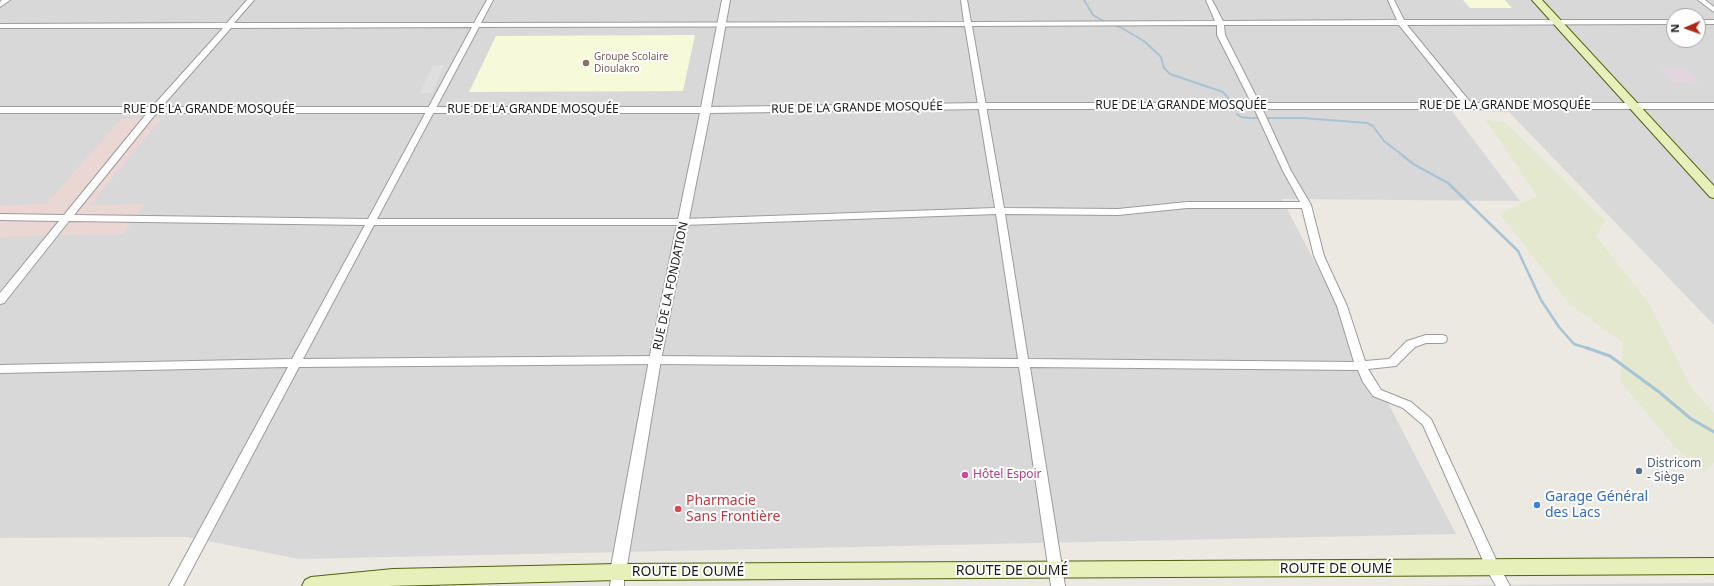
<!DOCTYPE html>
<meta charset="utf-8">
<style>
body{margin:0}
#map{position:relative;width:1714px;height:586px;overflow:hidden;background:#ebe9e1;font-family:"Noto Sans",sans-serif}
canvas{display:block}
.north{position:absolute;left:1666px;top:8px;width:40px;height:40px;box-sizing:border-box;background:#fff;border:1px solid #a4a4a4;border-radius:50%;rotate:268deg;font-size:11px;font-weight:700;line-height:16px;text-align:center;color:#1b1b1b}
.north::after{content:'';display:block;margin:auto;width:14px;height:18px;background:#ae2918;clip-path:polygon(50% 0,100% 100%,50% 72%,0 100%)}
</style>
<div id="map">
<canvas width="1714" height="586"></canvas>
<div class="north">N</div>
</div>
<script>
const ctx = document.querySelector('canvas').getContext('2d');
ctx.lineJoin = 'round';
function paint(path, color) { ctx.fillStyle = color; ctx.fill(path, 'evenodd'); }
const toPath = rows => new Path2D(rows.map(r => 'M' + r).join(''));
function stroke(path, color, width, dash) { ctx.strokeStyle = color; ctx.lineWidth = width; ctx.lineCap = dash ? 'butt' : 'round'; ctx.setLineDash(dash || []); ctx.stroke(path); }
function label(font, color, halo, rows, align = 'center') {
  ctx.font = font + ' "Noto Sans",sans-serif'; ctx.lineWidth = 4; ctx.setLineDash([]); ctx.textBaseline = 'middle'; ctx.strokeStyle = halo; ctx.fillStyle = color; for (const [text, x, y, turn = 0] of rows) {
    ctx.save(); ctx.translate(x, y); ctx.rotate((+turn || 0) * Math.PI / 180); ctx.textAlign = isNaN(turn) ? turn : align; if (halo) ctx.strokeText(text, 0, 0); ctx.fillText(text, 0, 0); ctx.restore();
  }
}
paint(toPath([
 [0,0,1714,0,1714,325,1509,112,1451,110,1520,201,1282,199,1456,534,299,559,187,537,0,538],
 [1674,16,1698,16,1698,40,1674,40],
 [1714,583,1714,586,1385,586]
]), '#d9d8d8');
paint(toPath([
 [162,118,90,205,145,204,123,234,0,237,0,205,46,204,121,119]
]), '#ead6d2');
paint(toPath([
 [1660,69,1687,69,1699,81,1673,82]
]), '#e3d4df');
paint(toPath([
 [1463,0,1505,0,1512,8,1470,8],
 [695,35,683,91,469,92,496,36]
]), '#f6fadb');
paint(toPath([
 [1486,120,1506,123,1605,221,1596,236,1649,304,1691,388,1714,413,1714,462,1705,473,1675,447,1620,381,1623,343,1569,303,1500,214,1537,196]
]), '#e3e8ce');
paint(toPath([
 [433,65,444,65,432,93,420,93]
]), '#dfdfdf');
stroke(toPath([
 [1084,0,1093,15,1105,22],
 [1110,24,1120,27,1144,41,1161,57,1164,68,1170,74,1223,92,1230,100],
 [1237,114,1241,117,1249,118,1303,118,1367,123,1373,126,1384,141,1405,157]
]), '#a7c4d4', 2);
stroke(toPath([
 [1403,156,1415,165,1448,183,1518,251,1541,300,1559,327,1574,344,1590,349]
]), '#a7c4d4', 2.5);
stroke(toPath([
 [1587,348,1610,356,1659,392,1690,418,1714,432]
]), '#a7c4d4', 3);
const minor = toPath([
 [2,0,10,0,0,7,0,2,2,0],
 [247,0,254,0,234,23,474,23,487,0,493,0,481,23,964,22,961,0,967,0,971,22,1215,21,1206,0,1212,0,1223,21,1397,20,1388,0,1394,0,1404,20,1674,20,1674,24,1407,25,1471,103,1472,105,1468,107,1465,107,1399,25,1224,25,1225,35,1261,106,1291,171,1311,205,1324,256,1347,306,1365,361,1389,359,1407,341,1426,335,1442,335,1446,336,1447,339,1446,342,1442,343,1426,343,1415,347,1396,366,1368,369,1381,390,1411,402,1431,419,1498,564,1510,586,1496,586,1488,572,1423,425,1403,408,1373,396,1363,382,1358,370,1030,367,1065,586,1051,586,1019,367,655,364,299,367,183,586,169,586,288,367,0,373,0,365,292,359,365,225,69,221,4,303,0,304,0,293,59,221,0,220,0,214,64,215,152,107,223,28,0,28,0,24,227,23,247,0],
 [1217,25,1217,35,1253,106,1283,171,1300,202,1187,202,1118,209,1004,208,972,26,1217,25],
 [965,26,995,208,684,219,377,219,479,27,965,26],
 [472,27,368,219,74,215,158,111,231,28,472,27],
 [1187,208,1302,208,1314,256,1337,306,1354,362,1028,359,1005,214,1118,215,1187,208],
 [996,214,1018,359,655,356,303,359,374,225,684,225,996,214],
 [1698,0,1705,0,1714,7,1714,12,1698,0],
 [1698,20,1714,20,1714,24,1698,24,1698,20],
 [618,566,623,568,624,572,624,586,610,586,612,572,613,568,618,566]
]);
const tertiary = toPath([
 [722,0,730,0,711,107,982,103,1714,103,1714,109,982,109,710,113,661,360,626,572,623,577,618,579,613,577,610,572,649,360,700,113,0,113,0,107,701,107,722,0]
]);
const secondary = toPath([
 [1532,0,1542,0,1714,186,1714,198,1710,197,1532,0],
 [1714,558,1714,574,618,580,388,586,302,586,305,580,311,577,393,569,618,564,1714,558]
]);
stroke(minor, '#9c9c9c', 2);
stroke(tertiary, '#9c9c9c', 2);
stroke(secondary, '#506211', 2);
paint(minor, '#fff');
paint(tertiary, '#fff');
paint(secondary, '#e7f0ba');
for (const [x, y, r, color] of [
 [586,63,4,"#8d6e63"],
 [1639,471,4,"#5c6f8a"],
 [965,475,4,"#d1479c"],
 [1537,505,4,"#3f7fe0"],
 [678,509,4,"#e0444e"]
]) { const dot = new Path2D(); dot.arc(x, y, r, 0, 2 * Math.PI); ctx.fillStyle = color; ctx.fill(dot); stroke(dot, '#fff', 1.5); }
label('10px', '#785e54', '#fff', [
 ["Groupe Scolaire",594,57],
 ["Dioulakro",594,69]
], 'left');
label('12px', '#1b1b1b', '#fff', [
 ["RUE DE LA GRANDE MOSQUÉE",1181,106],
 ["RUE DE LA GRANDE MOSQUÉE",1505,106],
 ["RUE DE LA GRANDE MOSQUÉE",857,108,-1],
 ["RUE DE LA GRANDE MOSQUÉE",209,110],
 ["RUE DE LA GRANDE MOSQUÉE",533,110],
 ["RUE DE LA FONDATION",671,286,-78]
]);
label('12px', '#4e5e75', '#fff', [
 ["Districom",1647,464],
 ["- Siège",1647,478]
], 'left');
label('12px', '#b23c85', '#fff', [
 ["Hôtel Espoir",973,475]
], 'left');
label('14px', '#366cbe', '#fff', [
 ["Garage Général",1545,497],
 ["des Lacs",1545,513]
], 'left');
label('14px', '#be3a42', '#fff', [
 ["Pharmacie",686,501],
 ["Sans Frontière",686,517]
], 'left');
label('14px', '#1b1b1b', '#fff', [
 ["ROUTE DE OUMÉ",1336,569],
 ["ROUTE DE OUMÉ",1012,571],
 ["ROUTE DE OUMÉ",688,572]
]);
</script>
